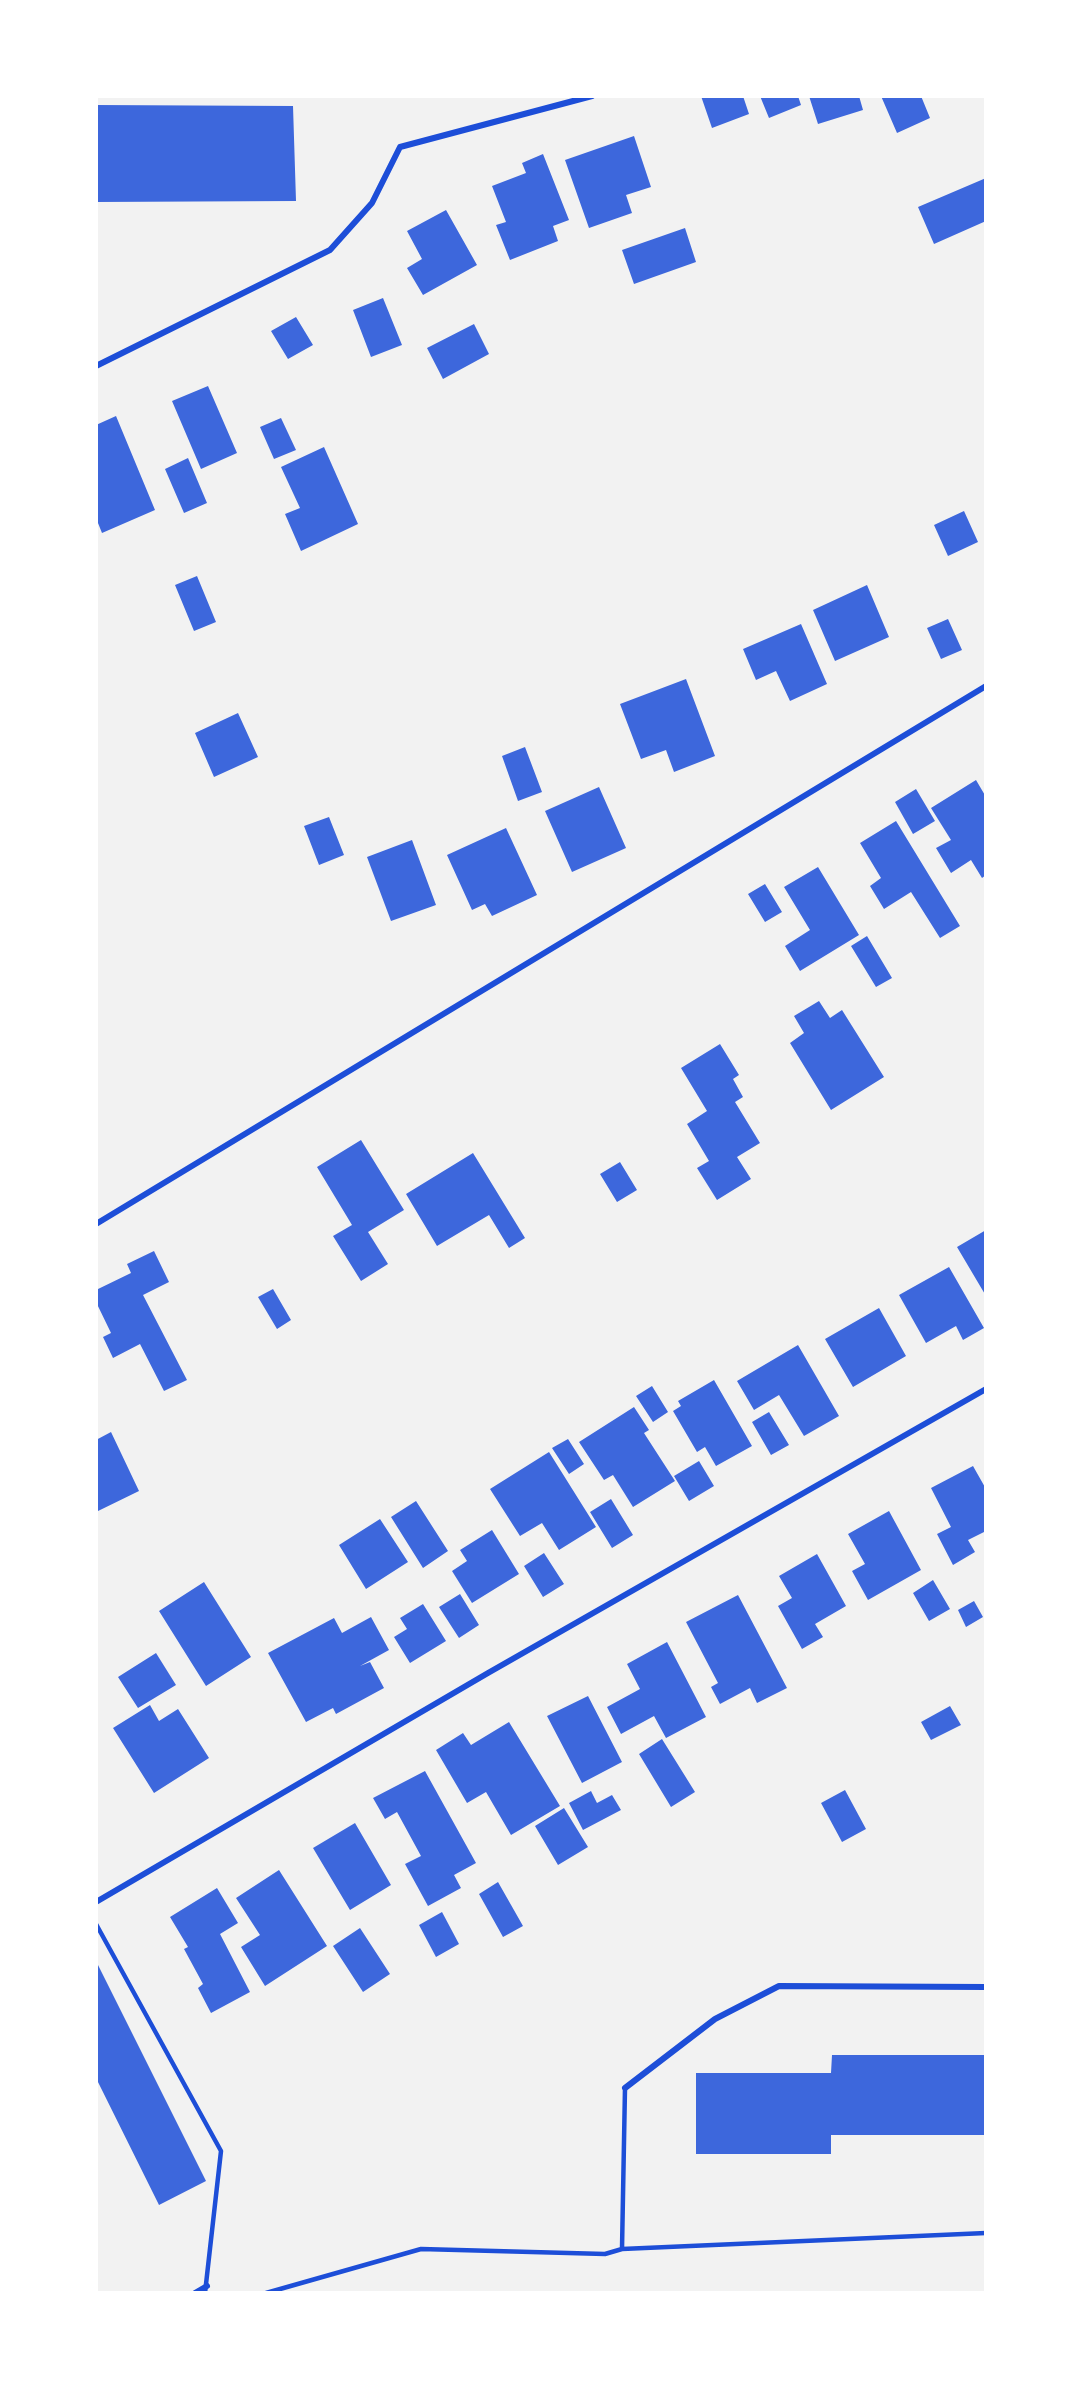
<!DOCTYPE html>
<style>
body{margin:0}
#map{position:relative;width:1082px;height:2389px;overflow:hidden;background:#f2f2f2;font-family:"PT Sans",sans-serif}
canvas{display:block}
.frame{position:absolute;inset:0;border:98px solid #fff;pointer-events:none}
</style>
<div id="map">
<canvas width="1082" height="2389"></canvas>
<div class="frame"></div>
</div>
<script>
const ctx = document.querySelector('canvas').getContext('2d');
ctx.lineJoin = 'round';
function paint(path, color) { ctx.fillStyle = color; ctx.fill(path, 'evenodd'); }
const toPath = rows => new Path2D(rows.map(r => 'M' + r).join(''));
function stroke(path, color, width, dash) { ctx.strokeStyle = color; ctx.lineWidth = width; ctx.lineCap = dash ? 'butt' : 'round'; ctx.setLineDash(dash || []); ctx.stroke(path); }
paint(toPath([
 [701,96,743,96,749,114,712,128],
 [760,96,798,96,801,105,769,118],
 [809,96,859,96,863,110,818,124],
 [881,96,921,96,930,118,897,133],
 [96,105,293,106,296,201,96,202],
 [634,136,651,187,626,195,632,213,589,228,565,160],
 [543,154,569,220,553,226,558,241,510,260,496,225,506,222,492,186,526,173,522,163],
 [986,178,986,221,934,244,918,207],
 [446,210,477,265,423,295,407,268,422,259,407,231],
 [685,228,696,262,634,284,622,250],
 [383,298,402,345,371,357,353,310],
 [296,317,313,345,288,359,271,331],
 [474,324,489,354,443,379,427,348],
 [208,386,237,453,201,469,172,401],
 [116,416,155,510,102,533,96,518,96,425],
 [281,418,296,450,274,459,260,427],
 [324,447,358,524,301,551,285,514,300,508,281,467],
 [188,458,207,503,184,513,165,469],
 [964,511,978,542,948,556,934,525],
 [197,576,216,622,194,631,175,585],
 [867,585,889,637,835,661,813,610],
 [948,619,962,650,941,659,927,628],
 [801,624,827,684,790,701,776,671,756,680,743,649],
 [686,679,715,756,674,772,666,750,641,759,620,704],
 [238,713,258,757,214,777,195,733],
 [525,747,542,792,518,801,502,756],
 [976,780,986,797,986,875,982,878,971,860,951,873,936,848,951,840,931,808],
 [599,787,626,848,572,872,545,811],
 [916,789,935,821,913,834,895,802],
 [329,817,344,855,319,865,304,826],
 [896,821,960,926,940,938,911,892,884,909,870,886,881,878,860,843],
 [506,828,537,895,492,916,485,904,472,910,447,855],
 [412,840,436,905,391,921,367,857],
 [818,867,859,935,800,971,785,946,810,930,784,887],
 [765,884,782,912,765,922,748,894],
 [867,936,892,978,876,987,851,946],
 [819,1001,830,1018,842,1010,884,1077,831,1110,790,1043,804,1033,794,1016],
 [720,1044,739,1075,733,1079,743,1097,735,1102,760,1143,737,1157,751,1179,717,1200,697,1168,709,1161,687,1124,707,1111,681,1068],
 [361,1140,404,1210,368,1232,388,1264,361,1281,333,1236,352,1225,317,1167],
 [473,1153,525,1238,509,1248,489,1215,437,1246,406,1194],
 [620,1162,637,1190,617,1202,600,1174],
 [986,1230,986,1296,957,1247],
 [154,1251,169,1282,143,1295,187,1380,164,1391,140,1344,113,1358,103,1337,111,1333,96,1302,96,1290,131,1273,127,1264],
 [949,1267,984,1328,963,1340,956,1326,926,1343,899,1295],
 [273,1289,291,1320,277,1329,258,1297],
 [879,1308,906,1356,853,1387,825,1339],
 [798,1345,839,1416,804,1436,779,1395,754,1410,737,1381],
 [714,1380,752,1446,716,1466,705,1447,697,1452,673,1411,681,1406,678,1401],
 [652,1386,668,1412,653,1422,636,1396],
 [634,1407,649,1430,644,1433,675,1481,633,1507,613,1475,604,1480,579,1442],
 [769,1412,789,1445,771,1455,752,1422],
 [111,1432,139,1491,96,1512,96,1440],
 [568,1439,584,1464,569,1474,552,1448],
 [549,1452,596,1527,559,1550,542,1523,520,1536,490,1489],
 [699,1461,714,1486,689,1501,674,1476],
 [973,1466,986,1489,986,1531,968,1540,975,1552,953,1565,937,1534,951,1527,931,1488],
 [611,1499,633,1535,612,1548,590,1512],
 [416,1501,448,1551,423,1568,391,1517],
 [889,1511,921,1570,868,1600,852,1571,865,1564,848,1534],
 [380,1519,408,1562,366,1589,339,1545],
 [492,1530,519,1574,472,1603,452,1571,467,1561,460,1550],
 [544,1553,564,1584,543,1597,524,1566],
 [817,1554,846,1606,815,1624,823,1637,802,1649,778,1606,792,1598,779,1576],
 [933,1580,950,1609,929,1621,913,1593],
 [204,1582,251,1657,206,1686,159,1611],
 [460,1594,479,1625,459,1638,439,1607],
 [738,1595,787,1688,757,1703,750,1688,720,1704,711,1687,718,1683,686,1622],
 [974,1601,983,1617,966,1627,958,1610],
 [423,1604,446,1641,410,1663,394,1637,407,1629,400,1618],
 [371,1617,389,1650,360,1666,370,1662,384,1688,336,1714,333,1708,306,1722,268,1653,334,1618,342,1633],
 [667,1642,706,1717,666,1738,654,1716,621,1734,607,1707,640,1689,627,1664],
 [156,1653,176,1685,138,1708,118,1677],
 [588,1696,622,1762,582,1783,547,1716],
 [150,1705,159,1721,178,1709,209,1758,154,1793,113,1728],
 [950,1706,961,1725,931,1740,921,1722],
 [509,1722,560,1806,511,1835,486,1792,467,1803,436,1750,463,1733,471,1745],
 [662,1739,695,1792,671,1807,639,1754],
 [425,1771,476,1863,454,1875,461,1888,428,1906,405,1864,421,1856,397,1812,385,1819,373,1798],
 [845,1790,866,1829,842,1842,821,1803],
 [591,1791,597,1803,612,1795,621,1810,583,1830,569,1803],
 [564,1808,588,1847,558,1865,535,1826],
 [355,1823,391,1885,350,1910,313,1848],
 [279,1870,327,1946,265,1986,241,1947,260,1935,236,1898],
 [498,1882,523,1926,503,1937,479,1894],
 [217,1888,238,1923,220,1934,250,1992,211,2013,198,1988,203,1984,184,1949,188,1947,170,1917],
 [442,1912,459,1944,436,1957,419,1925],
 [360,1928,390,1974,363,1992,333,1946],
 [96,1961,206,2181,159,2205,96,2078],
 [832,2055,986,2055,986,2135,831,2135,831,2154,696,2154,696,2073,831,2073]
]), '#3d67dc');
stroke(toPath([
 [96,1924,221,2151,205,2293],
 [625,2088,622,2249,986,2233],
 [266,2293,421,2249,605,2254,622,2249]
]), '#1d4ed8', 4.5);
stroke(toPath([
 [96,366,330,250,372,203,400,147,592,96],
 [96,1224,986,686],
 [96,1902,488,1673,986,1389],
 [625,2088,715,2019,779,1986,986,1987],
 [195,2293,207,2286]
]), '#1d4ed8', 6);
</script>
